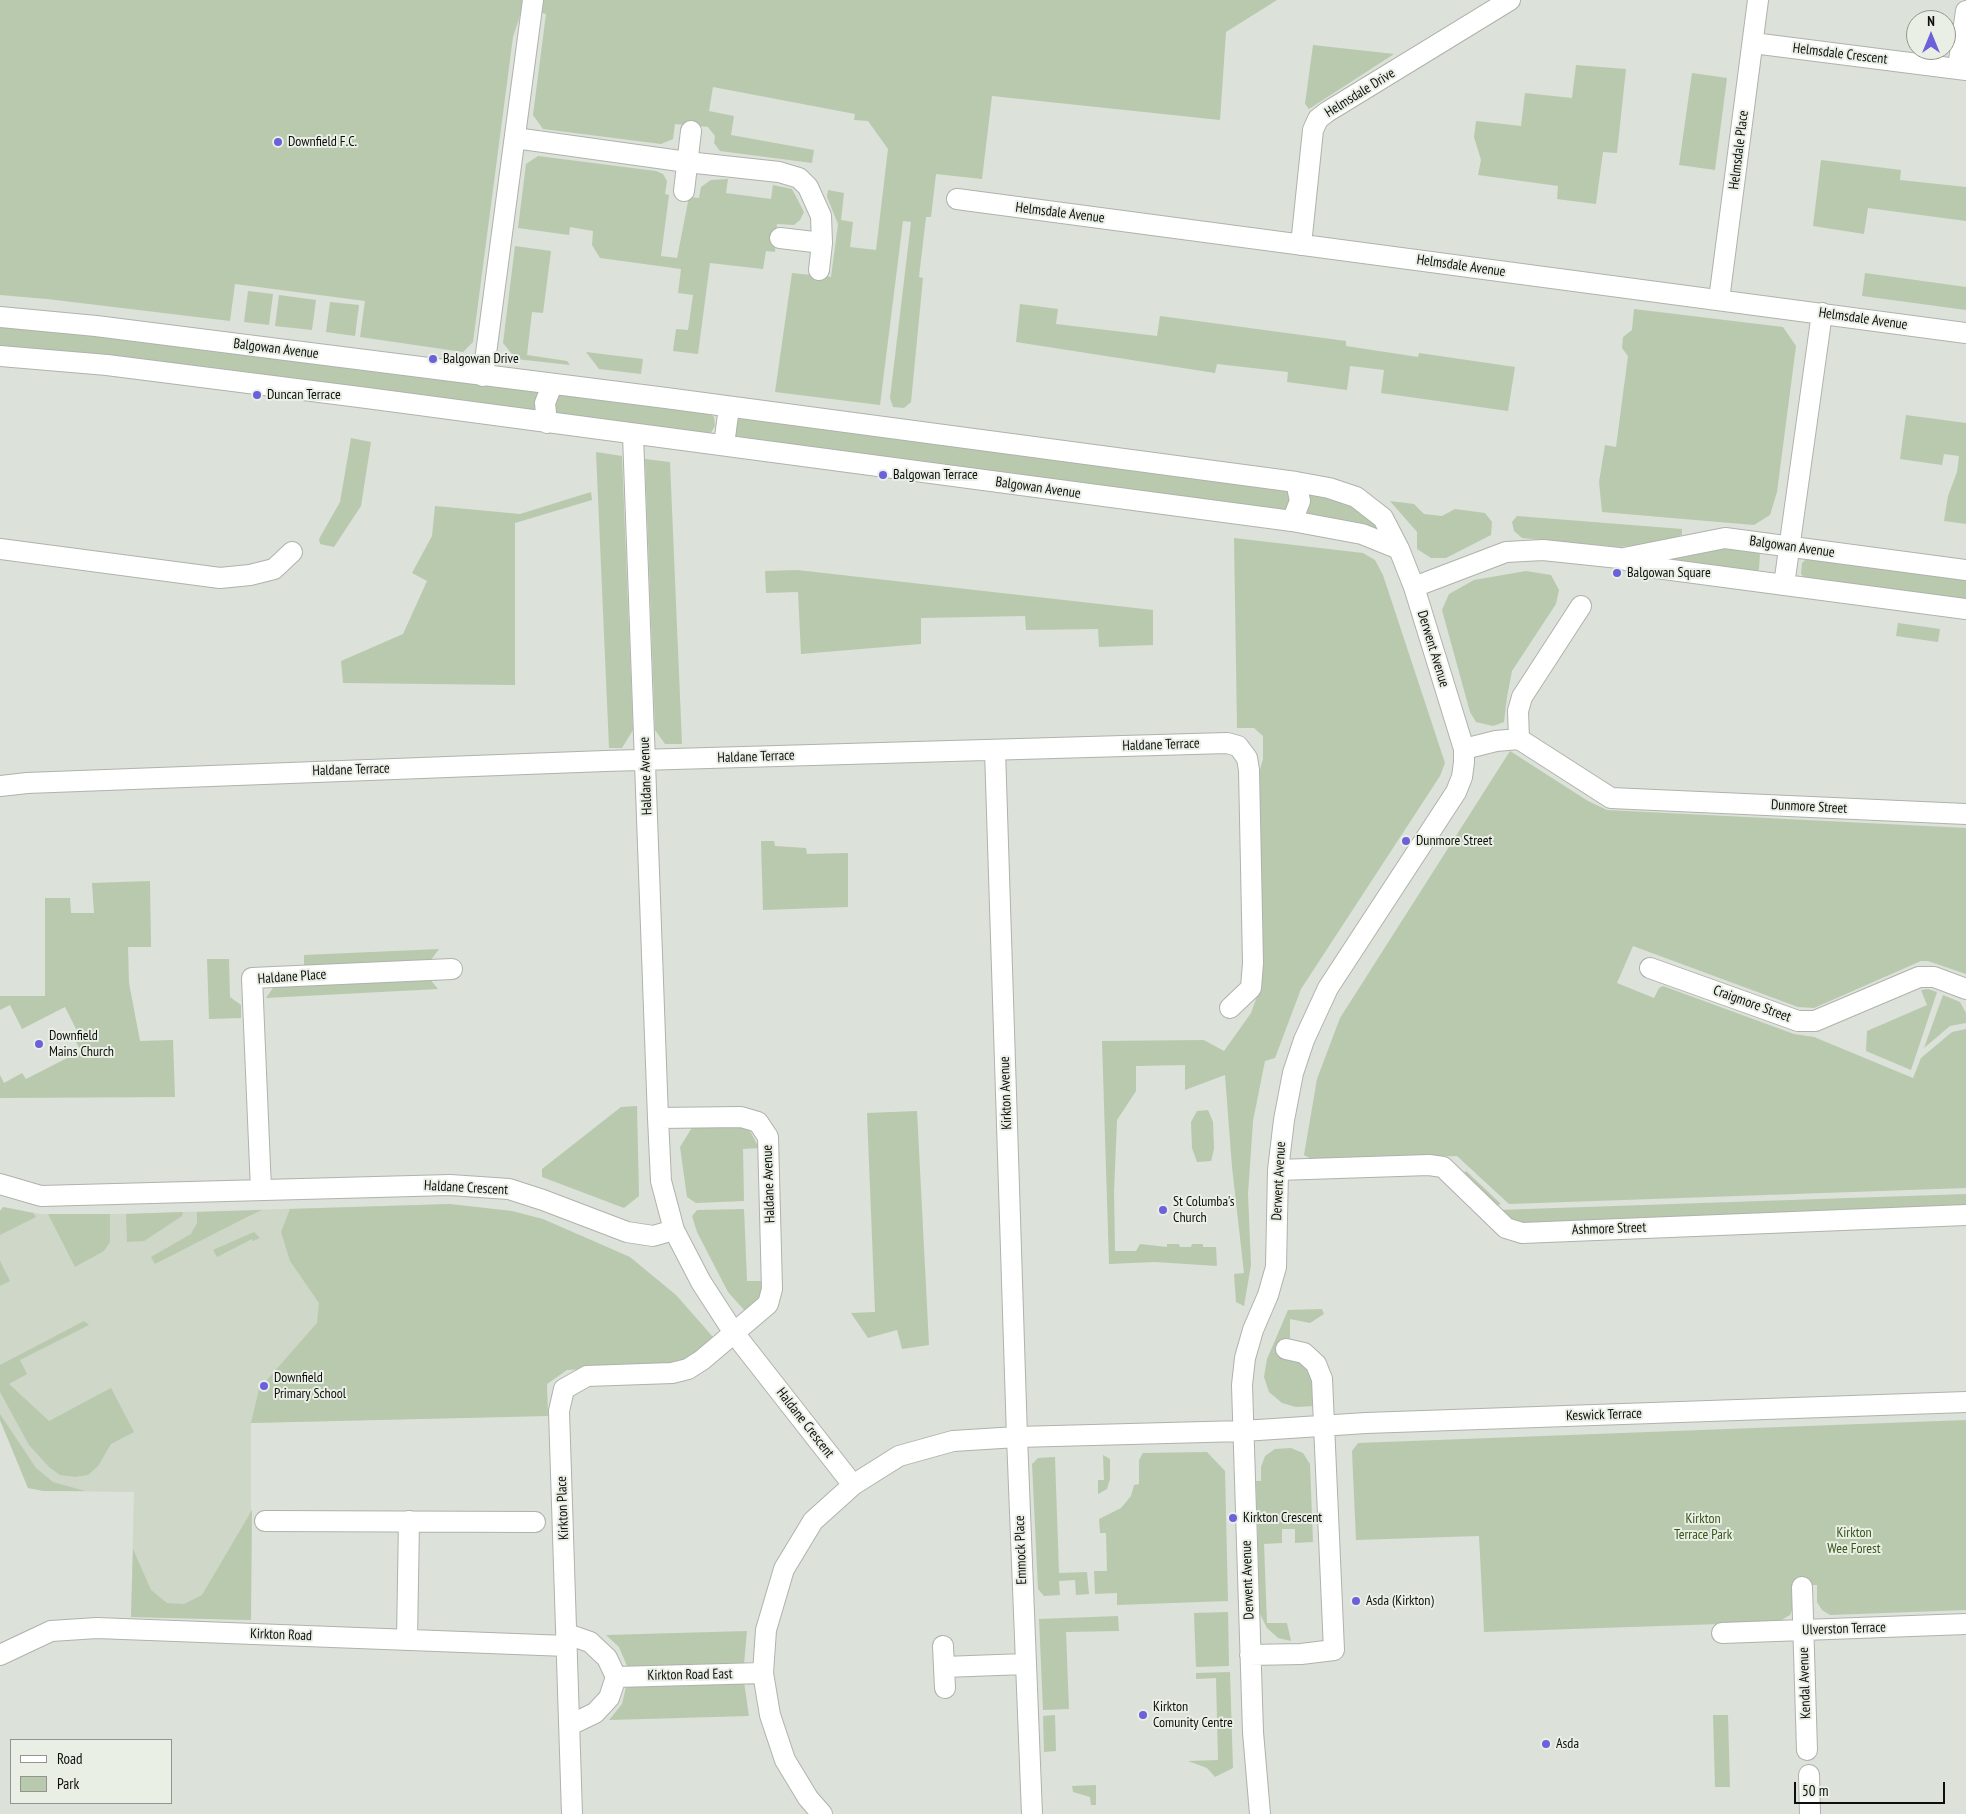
<!DOCTYPE html>
<style>
body{margin:0}
#map{position:relative;width:1966px;height:1814px;overflow:hidden;background:#dce1d9;font-family:"PT Sans Narrow",sans-serif}
canvas{display:block}
.legend{position:absolute;left:10px;top:1739px;width:162px;height:65px;box-sizing:border-box;background:#eaefe6;border:1px solid #92958f;margin:0;padding:6px 9px;list-style:none;font-size:15px;color:#0d0f0c}
.legend li{display:flex;align-items:center;gap:10px;height:25px}
.legend b{width:25px;border:1px solid #92958f}
.north{position:absolute;left:1906px;top:10px;width:50px;height:50px;box-sizing:border-box;background:#eaefe6;border:1px solid #92958f;border-radius:50%;rotate:0deg;font-size:14px;font-weight:700;line-height:20px;text-align:center;color:#0d0f0c}
.north::after{content:'';display:block;margin:auto;width:18px;height:22px;background:#6a61db;clip-path:polygon(50% 0,100% 100%,50% 72%,0 100%)}
.scale{position:absolute;left:1794px;top:1782px;width:151px;height:22px;box-sizing:border-box;border:2px solid #0d0f0c;border-top:0;padding-left:6px;font-size:15px;line-height:18px;white-space:nowrap;color:#0d0f0c;-webkit-text-stroke:4px #eaefe6;paint-order:stroke}
</style>
<div id="map">
<canvas width="1966" height="1814"></canvas>
<ul class="legend">
<li><b style="height:6px;background:#fff"></b>Road</li>
<li><b style="height:14px;background:#b9c9ae"></b>Park</li>
</ul>
<div class="north">N</div>
<div class="scale">50 m</div>
</div>
<script>
const ctx = document.querySelector('canvas').getContext('2d');
ctx.lineJoin = 'round';
function paint(path, color) { ctx.fillStyle = color; ctx.fill(path, 'evenodd'); }
const toPath = rows => new Path2D(rows.map(r => 'M' + r).join(''));
function stroke(path, color, width, dash) { ctx.strokeStyle = color; ctx.lineWidth = width; ctx.lineCap = dash ? 'butt' : 'round'; ctx.setLineDash(dash || []); ctx.stroke(path); }
function label(font, color, halo, rows, align = 'center') {
  ctx.font = font + ' "PT Sans Narrow",sans-serif'; ctx.lineWidth = 4; ctx.setLineDash([]); ctx.textBaseline = 'middle'; ctx.strokeStyle = halo; ctx.fillStyle = color; for (const [text, x, y, turn = 0] of rows) {
    ctx.save(); ctx.translate(x, y); ctx.rotate((+turn || 0) * Math.PI / 180); ctx.textAlign = isNaN(turn) ? turn : align; if (halo) ctx.strokeText(text, 0, 0); ctx.fillText(text, 0, 0); ctx.restore();
  }
}
paint(toPath([
 [450,1204,530,1416,251,1423,251,1620,131,1617,134,1492,44,1491,28,1488,0,1420,0,1211,3,1207,41,1214,118,1214]
]), '#ced7c8');
paint(toPath([
 [0,0,525,0,513,37,473,342,463,352,360,337,365,301,235,284,230,321,47,299,0,295],
 [543,0,1277,0,1226,32,1220,120,992,96,982,179,936,174,931,217,926,217,919,277,923,278,911,402,904,408,893,407,890,398,911,222,903,221,880,405,775,392,792,273,831,277,838,224,827,197,828,190,844,193,841,220,853,222,850,247,876,250,888,149,868,121,854,120,855,114,713,87,709,111,734,116,731,135,814,150,812,163,720,151,714,143,715,136,708,127,675,124,673,139,661,144,543,129,533,115,546,14,541,13],
 [1313,45,1394,54,1309,109,1305,104],
 [1576,65,1626,69,1617,153,1603,152,1596,204,1557,199,1558,186,1478,175,1481,160,1474,137,1476,121,1521,126,1525,93,1572,98],
 [1692,73,1727,78,1715,170,1679,165],
 [538,156,656,171,663,174,667,181,665,194,669,195,661,256,677,258,689,197,699,198,701,187,711,180,728,179,726,193,771,199,773,185,792,189,804,212,800,220,794,225,777,224,775,252,766,251,763,269,710,263,698,354,673,351,676,329,688,330,693,295,678,293,681,269,600,258,592,245,593,231,570,227,569,235,518,228,526,164],
 [1821,160,1901,170,1900,180,1966,187,1966,221,1868,208,1864,234,1813,226],
 [515,246,551,251,543,313,532,312,527,355,567,361,570,365,516,359,503,343],
 [1865,273,1966,287,1966,310,1862,296],
 [248,291,273,294,269,325,244,322],
 [279,295,316,300,312,330,275,326],
 [330,302,359,305,355,336,326,332],
 [1020,304,1058,309,1056,324,1157,336,1160,316,1346,341,1346,346,1418,357,1419,353,1515,367,1508,411,1381,393,1384,370,1350,366,1347,390,1287,382,1288,372,1217,364,1215,373,1016,342],
 [1634,309,1783,327,1796,346,1777,492,1770,515,1754,525,1602,512,1599,482,1605,445,1616,447,1628,356,1622,348,1623,337,1632,330],
 [0,322,543,390,539,416,0,350],
 [586,352,643,359,641,374,599,369],
 [559,394,706,410,714,417,715,426,710,434,554,415,551,403],
 [1906,415,1966,423,1966,524,1944,521,1948,496,1957,472,1959,456,1944,454,1942,465,1900,459],
 [744,416,1287,487,1292,494,1289,511,740,443,733,434,735,422],
 [351,438,371,442,361,506,334,547,320,544,319,539,340,502],
 [596,452,622,456,633,730,622,748,609,748],
 [645,459,670,462,682,744,665,744,655,730],
 [1305,489,1337,495,1383,529,1378,533,1302,516],
 [591,492,592,500,515,523,515,685,343,683,341,661,403,634,427,581,412,573,432,536,435,506,520,514],
 [1390,501,1414,504,1424,514,1442,516,1455,509,1485,513,1492,522,1491,535,1446,558,1431,558,1417,549,1417,532],
 [1517,516,1682,529,1682,535,1652,544,1619,547,1522,538,1514,531,1512,522],
 [1234,538,1363,553,1375,560,1383,575,1445,763,1440,776,1301,989,1275,1058,1265,1061,1253,1121,1248,1194,1251,1265,1244,1306,1236,1302,1234,1274,1244,1273,1232,1167,1225,1075,1185,1090,1185,1065,1136,1066,1136,1091,1117,1120,1114,1192,1115,1251,1136,1251,1140,1244,1167,1247,1167,1244,1179,1244,1180,1247,1191,1247,1192,1244,1203,1244,1203,1247,1216,1247,1217,1266,1155,1262,1109,1264,1102,1041,1204,1040,1224,1051,1251,1013,1260,988,1258,777,1263,759,1263,736,1254,728,1237,728],
 [1711,544,1755,548,1760,554,1759,569,1753,575,1656,563],
 [1809,556,1966,576,1966,605,1808,582,1801,574,1802,563],
 [797,570,1153,610,1153,645,1099,647,1098,629,1026,630,1025,616,921,618,921,644,801,654,798,592,766,593,765,571],
 [1526,571,1551,575,1559,590,1556,604,1512,671,1507,697,1504,722,1493,726,1476,722,1470,712,1442,610,1449,594,1474,580],
 [1898,623,1940,629,1938,642,1896,636],
 [1510,751,1588,801,1607,810,1966,828,1966,974,1928,961,1921,961,1814,1008,1798,1007,1633,946,1617,983,1654,998,1659,988,1663,986,1794,1034,1814,1037,1913,1078,1921,1058,1952,1032,1966,1029,1966,1188,1509,1204,1457,1156,1313,1160,1304,1155,1317,1079,1340,1018],
 [761,841,774,841,775,846,806,848,807,854,848,853,848,907,763,910],
 [150,881,151,947,128,947,129,983,140,1041,173,1040,175,1097,0,1098,0,1075,4,1083,22,1073,26,1079,81,1051,73,1036,78,1033,65,1007,22,1029,10,1005,0,1010,0,996,45,996,45,898,70,898,71,913,94,913,92,883],
 [439,949,430,961,304,967,304,955],
 [207,959,229,959,230,997,241,1005,241,1018,209,1019],
 [429,978,438,989,266,998,275,985],
 [1928,989,1937,992,1911,1070,1866,1051,1867,1031,1927,1005,1921,990],
 [1943,995,1960,1002,1966,1013,1966,1023,1950,1026,1924,1048],
 [637,1106,639,1196,624,1208,542,1177,542,1169,621,1107],
 [1208,1110,1213,1122,1214,1149,1211,1161,1197,1162,1192,1148,1191,1122,1197,1111],
 [917,1111,929,1345,902,1349,897,1330,868,1338,851,1313,875,1312,867,1113],
 [736,1125,750,1131,759,1148,743,1149,744,1201,696,1203,687,1197,680,1147,693,1126],
 [1466,1171,1501,1204,1495,1206,1463,1174],
 [1966,1194,1966,1207,1518,1224,1498,1210],
 [450,1204,512,1211,543,1219,630,1257,676,1295,713,1337,693,1357,674,1365,567,1370,547,1384,548,1416,251,1423,259,1389,317,1323,319,1303,290,1261,281,1232,290,1209],
 [3,1207,33,1213,36,1217,0,1235,0,1211],
 [744,1209,747,1281,763,1281,761,1293,755,1305,745,1311,728,1292,697,1232,692,1216,697,1210],
 [262,1210,247,1217,155,1264,151,1257,191,1234,197,1223,197,1212],
 [183,1212,182,1216,144,1241,127,1242,126,1214],
 [48,1214,110,1214,110,1242,104,1251,75,1267],
 [254,1232,260,1238,253,1241,252,1239,217,1257,213,1250],
 [0,1261,10,1281,0,1286],
 [1322,1309,1324,1314,1310,1323,1290,1319,1290,1340,1298,1360,1309,1370,1313,1382,1314,1406,1296,1407,1282,1403,1269,1392,1264,1377,1267,1359,1288,1310],
 [84,1321,89,1325,20,1360,27,1374,9,1384,49,1421,111,1388,134,1432,111,1444,98,1466,88,1475,75,1477,60,1475,49,1467,29,1445,0,1392,0,1365],
 [0,1414,36,1468,53,1482,85,1491,44,1491,28,1488,0,1420],
 [1966,1420,1966,1610,1830,1615,1822,1610,1817,1602,1817,1585,1795,1585,1794,1605,1790,1615,1778,1622,1484,1632,1479,1536,1356,1540,1352,1451,1358,1443],
 [1291,1448,1303,1453,1310,1464,1313,1542,1295,1543,1295,1529,1282,1529,1282,1543,1264,1544,1267,1623,1287,1623,1291,1641,1278,1638,1267,1628,1260,1614,1256,1481,1261,1481,1261,1467,1265,1456,1275,1449],
 [1207,1452,1225,1471,1228,1601,1117,1605,1117,1593,1095,1594,1094,1571,1107,1571,1106,1533,1100,1533,1099,1519,1121,1508,1131,1496,1134,1485,1139,1484,1139,1460,1143,1453],
 [1103,1455,1110,1459,1110,1479,1107,1489,1098,1494,1098,1480,1104,1480],
 [1055,1457,1059,1573,1087,1572,1089,1594,1076,1595,1075,1580,1059,1581,1060,1595,1044,1596,1038,1589,1032,1464,1038,1458],
 [252,1510,251,1620,131,1617,133,1549,151,1590,167,1603,184,1604,202,1595],
 [1228,1612,1229,1666,1196,1667,1194,1613],
 [1118,1616,1119,1631,1066,1632,1069,1709,1043,1710,1039,1619],
 [747,1631,744,1664,637,1668,627,1666,619,1647,606,1635],
 [1230,1672,1233,1768,1215,1777,1207,1768,1188,1761,1218,1760,1216,1678,1196,1679,1196,1673],
 [744,1682,749,1716,609,1720,622,1704,626,1687,636,1684],
 [1055,1715,1056,1751,1044,1752,1043,1716],
 [1713,1715,1728,1715,1730,1787,1715,1787],
 [1096,1785,1096,1805,1091,1805,1090,1797,1073,1792,1072,1786]
]), '#b9c9ae');
const minor = toPath([
 [1753,43,1966,70],
 [1958,68,1966,11],
 [515,138,687,162,779,172,799,178,808,187,821,216,822,243,819,270],
 [684,191,691,131],
 [957,199,1966,333],
 [780,238,822,243],
 [1301,245,1313,130,1318,119,1327,112,1510,0],
 [1719,300,1758,0],
 [0,317,96,326,666,398,1296,482,1329,488,1356,497,1383,518,1399,549,1414,587,1464,749,1464,762,1462,777,1456,792,1328,988,1304,1040,1293,1073,1284,1120,1278,1170,1276,1267,1268,1295,1253,1330,1245,1358,1242,1385,1253,1732,1260,1814],
 [0,356,107,365,367,398,1292,521,1362,534,1399,549],
 [483,376,533,0],
 [547,423,545,403,552,385],
 [633,435,658,1118,661,1181,674,1230],
 [724,445,729,407],
 [1292,521,1300,501,1296,482],
 [0,549,220,578,250,575,274,569,292,552],
 [1624,558,1725,538,1966,570],
 [1784,585,1822,313],
 [1414,587,1506,552,1543,550,1619,558,1649,567,1966,609],
 [1519,739,1611,798,1966,814],
 [1464,749,1496,741,1519,739,1518,711,1522,697,1581,606],
 [995,750,1017,1437,1032,1814],
 [0,786,27,783,605,761,1227,743,1238,746,1247,758,1249,770,1253,963,1251,988,1230,1008],
 [1650,968,1798,1021,1815,1021,1919,977,1934,977,1966,989],
 [1278,1170,1429,1165,1443,1167,1506,1228,1522,1233,1966,1215],
 [0,1184,41,1196,450,1185,509,1189,543,1200,627,1232,653,1236,674,1230,701,1282,734,1333,853,1485],
 [261,1190,252,978,452,969],
 [265,1521,535,1522],
 [1802,1587,1807,1750],
 [1722,1633,1966,1624],
 [567,1634,590,1642,607,1658,616,1677,609,1698,595,1713,570,1725],
 [407,1640,409,1521],
 [943,1646,945,1688],
 [0,1655,51,1631,97,1628,567,1646],
 [1250,1655,1301,1654,1334,1650,1322,1379,1316,1364,1304,1353,1286,1349],
 [944,1667,1025,1664],
 [616,1677,763,1673],
 [1809,1775,1810,1814],
 [572,1814,559,1411,564,1389,587,1376,672,1373,688,1369,702,1360,768,1304,772,1289,768,1137,758,1122,741,1117,658,1118],
 [822,1814,808,1798,785,1760,770,1715,763,1673,766,1630,784,1569,813,1521,853,1485,899,1456,953,1441,1017,1437,1243,1431,1366,1423,1966,1402]
]);
stroke(minor, '#aeb3ab', 22);
stroke(minor, '#fff', 20);
for (const [x, y, r, color] of [
 [278,142,5,"#6a61db"],
 [433,359,5,"#6a61db"],
 [257,395,5,"#6a61db"],
 [883,475,5,"#6a61db"],
 [1617,573,5,"#6a61db"],
 [1406,841,5,"#6a61db"],
 [39,1044,5,"#6a61db"],
 [1163,1210,5,"#6a61db"],
 [264,1386,5,"#6a61db"],
 [1233,1518,5,"#6a61db"],
 [1356,1601,5,"#6a61db"],
 [1143,1715,5,"#6a61db"],
 [1546,1744,5,"#6a61db"]
]) { const dot = new Path2D(); dot.arc(x, y, r, 0, 2 * Math.PI); ctx.fillStyle = color; ctx.fill(dot); stroke(dot, '#eaefe6', 2); }
label('14px', '#0d0f0c', '#eaefe6', [
 ["Helmsdale Crescent",1840,54,7],
 ["Helmsdale Drive",1360,93,-32],
 ["Helmsdale Place",1739,150,-83],
 ["Helmsdale Avenue",1060,213,7],
 ["Helmsdale Avenue",1461,266,8],
 ["Helmsdale Avenue",1863,319,8],
 ["Balgowan Avenue",276,349,7],
 ["Balgowan Avenue",1038,488,8],
 ["Balgowan Avenue",1792,547,8],
 ["Derwent Avenue",1433,649,73],
 ["Haldane Terrace",1161,745,-2],
 ["Haldane Terrace",756,757,-2],
 ["Haldane Terrace",351,770,-2],
 ["Haldane Avenue",646,776,-92],
 ["Dunmore Street",1809,807,3],
 ["Haldane Place",292,977,-4],
 ["Craigmore Street",1752,1004,20],
 ["Kirkton Avenue",1006,1093,-92],
 ["Derwent Avenue",1279,1181,-87],
 ["Haldane Avenue",769,1184,-92],
 ["Haldane Crescent",466,1188,3],
 ["Ashmore Street",1609,1229,-2],
 ["Keswick Terrace",1604,1415,-2],
 ["Haldane Crescent",805,1423,52],
 ["Kirkton Place",563,1508,-92],
 ["Emmock Place",1021,1550,-92],
 ["Derwent Avenue",1248,1580,-92],
 ["Ulverston Terrace",1844,1629,-2],
 ["Kirkton Road",281,1635,2],
 ["Kirkton Road East",690,1675,-1],
 ["Kendal Avenue",1805,1683,-92]
]);
label('14px', '#0d0f0c', '#eaefe6', [
 ["Downfield F.C.",288,142],
 ["Balgowan Drive",443,359],
 ["Duncan Terrace",267,395],
 ["Balgowan Terrace",893,475],
 ["Balgowan Square",1627,573],
 ["Dunmore Street",1416,841],
 ["Downfield",49,1036],
 ["Mains Church",49,1052],
 ["St Columba's",1173,1202],
 ["Church",1173,1218],
 ["Downfield",274,1378],
 ["Primary School",274,1394],
 ["Kirkton Crescent",1243,1518],
 ["Asda (Kirkton)",1366,1601],
 ["Kirkton",1153,1707],
 ["Comunity Centre",1153,1723],
 ["Asda",1556,1744]
], 'left');
label('14px', '#365517', '#eaefe6', [
 ["Kirkton",1703,1519],
 ["Terrace Park",1703,1535],
 ["Kirkton",1854,1533],
 ["Wee Forest",1854,1549]
]);
</script>
